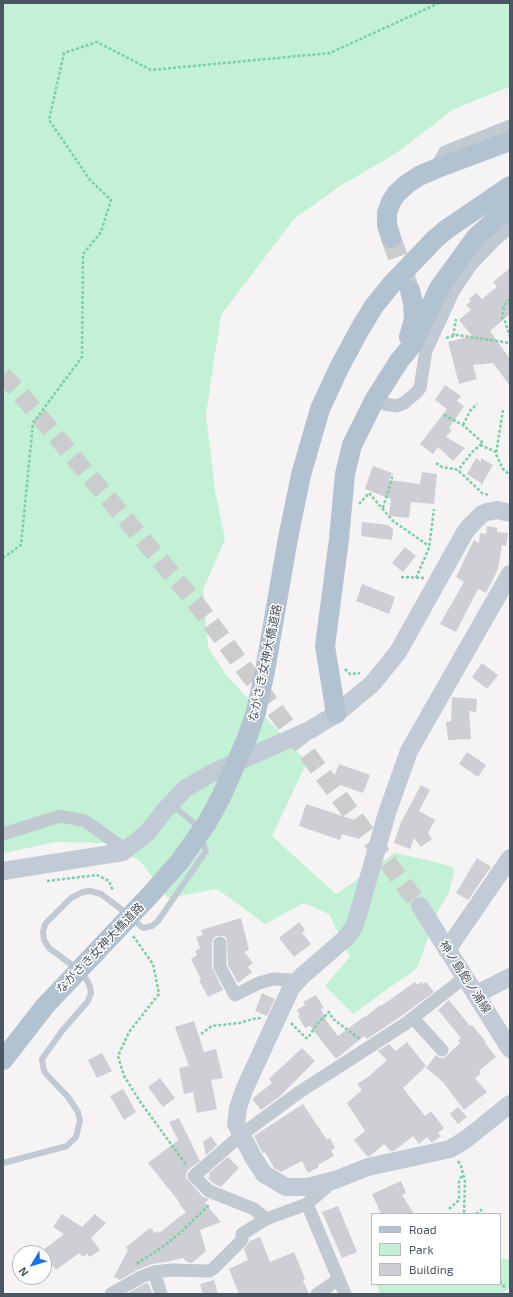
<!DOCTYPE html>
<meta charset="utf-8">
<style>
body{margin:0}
#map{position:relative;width:513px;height:1297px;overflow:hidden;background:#f5f3f3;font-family:"Exo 2",sans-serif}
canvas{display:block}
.frame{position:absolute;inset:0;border:4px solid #4a5661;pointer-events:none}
.legend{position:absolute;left:371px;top:1213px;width:130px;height:72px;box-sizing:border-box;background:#fff;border:1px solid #b7bbc0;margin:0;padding:5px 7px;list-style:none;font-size:12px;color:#4a5661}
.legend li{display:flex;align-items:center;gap:8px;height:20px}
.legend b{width:20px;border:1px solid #b7bbc0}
.north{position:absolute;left:12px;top:1245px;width:40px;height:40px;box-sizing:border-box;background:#fff;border:1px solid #b7bbc0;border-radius:50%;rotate:232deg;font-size:11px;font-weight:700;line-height:16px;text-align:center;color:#4a5661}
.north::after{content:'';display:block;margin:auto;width:14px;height:18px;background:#1a73e8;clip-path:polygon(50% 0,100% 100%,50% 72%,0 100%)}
</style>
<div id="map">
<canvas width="513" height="1297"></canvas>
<div class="frame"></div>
<ul class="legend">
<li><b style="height:5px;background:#b3c2d1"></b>Road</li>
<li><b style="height:11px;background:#c3f1d5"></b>Park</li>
<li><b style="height:11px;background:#cdcfd5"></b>Building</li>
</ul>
<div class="north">N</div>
</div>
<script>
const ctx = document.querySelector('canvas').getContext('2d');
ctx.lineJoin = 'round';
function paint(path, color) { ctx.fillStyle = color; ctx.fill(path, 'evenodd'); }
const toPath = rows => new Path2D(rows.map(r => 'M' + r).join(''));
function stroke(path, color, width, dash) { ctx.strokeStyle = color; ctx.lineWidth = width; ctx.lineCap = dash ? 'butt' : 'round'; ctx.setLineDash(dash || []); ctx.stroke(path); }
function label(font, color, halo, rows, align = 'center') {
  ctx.font = font + ' "Exo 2","Noto Sans JP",sans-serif'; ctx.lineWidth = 3; ctx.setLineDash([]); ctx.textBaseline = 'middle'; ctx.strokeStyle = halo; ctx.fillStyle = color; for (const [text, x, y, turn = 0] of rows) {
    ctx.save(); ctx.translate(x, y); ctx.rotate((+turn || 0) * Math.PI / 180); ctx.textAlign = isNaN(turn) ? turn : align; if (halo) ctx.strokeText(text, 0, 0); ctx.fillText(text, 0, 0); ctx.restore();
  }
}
paint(toPath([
 [3,3,510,3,510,89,506,88,454,109,395,154,340,186,294,219,221,315,206,414,215,491,225,539,203,590,208,647,226,675,307,762,272,836,336,894,395,853,435,862,455,868,449,893,438,911,417,968,353,1014,325,986,350,957,329,914,304,903,265,924,217,889,168,898,140,861,106,843,56,842,3,853],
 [500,1258,510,1260,510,1287,502,1294,380,1294,377,1284,500,1284]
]), '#c3f1d5');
paint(toPath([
 [510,268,510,314,490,331,510,359,510,386,493,363,473,365,477,379,459,384,448,342,472,336,459,320,471,310,466,305,471,301,469,299,476,293,482,299,497,287,493,282],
 [445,385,461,396,457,401,464,406,449,428,452,430,446,437,465,448,453,461,438,447,433,454,420,444,447,409,435,400],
 [476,458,481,462,481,458,493,465,481,486,481,483,467,474],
 [373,466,392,473,389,480,420,484,422,472,437,474,434,504,411,502,409,518,389,516,391,499,365,489],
 [362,522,388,525,393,529,392,540,361,536],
 [487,526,497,528,497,532,508,533,506,546,502,545,498,569,486,593,478,589,456,632,440,624,464,582,456,577,463,563,463,562,474,540,479,543,480,533,486,534],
 [405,547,416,556,403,572,392,563],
 [362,584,395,597,389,614,356,601],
 [482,663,498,675,487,689,472,677],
 [452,697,477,699,476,712,469,711,471,739,448,740,446,722,451,721],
 [467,752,486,765,478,777,459,764],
 [339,764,370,775,363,793,332,782],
 [421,785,430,790,419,811,435,820,428,833,432,839,421,847,414,838,410,849,394,843,401,822],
 [306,804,364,823,359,839,342,834,340,840,299,826],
 [477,858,491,867,468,900,456,893],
 [241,918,249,950,244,952,253,963,248,967,252,972,238,983,228,965,227,939,224,936,216,936,213,939,212,943,212,967,223,990,208,997,199,980,201,979,191,959,197,955,195,951,200,948,196,937,203,935,201,930],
 [299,922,305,930,302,933,311,944,294,957,279,938],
 [415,982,417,985,421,982,423,984,426,982,434,992,400,1017,367,1039,364,1036,336,1059,310,1026,305,1028,298,1016,300,1015,297,1010,305,1005,303,1002,316,995,324,1008,321,1009,327,1022,338,1036,365,1016,365,1017,380,1005,381,1006],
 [262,993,275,999,267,1016,255,1011],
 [449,1000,470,1026,472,1025,486,1042,485,1043,496,1057,479,1071,481,1073,475,1078,487,1092,464,1110,443,1082,426,1068,436,1055,440,1058,444,1058,460,1043,458,1040,461,1038,438,1010],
 [194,1021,204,1052,216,1049,223,1078,211,1080,217,1109,197,1113,193,1092,184,1094,179,1068,189,1066,175,1027],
 [407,1042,426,1066,403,1088,425,1116,431,1111,444,1128,438,1133,441,1136,433,1142,431,1142,427,1137,419,1144,413,1136,394,1151,390,1151,384,1144,370,1156,367,1156,354,1140,365,1131,347,1103,362,1090,357,1084,368,1077,387,1060,378,1051,389,1044,396,1051],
 [302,1048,315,1061,278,1098,261,1110,252,1099,272,1083,269,1079],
 [102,1053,112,1071,97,1078,88,1060],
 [160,1078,175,1098,163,1107,148,1087],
 [123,1089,136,1112,124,1120,110,1096],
 [303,1104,327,1140,330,1138,335,1148,331,1150,334,1156,318,1165,319,1167,308,1173,302,1161,281,1172,274,1168,265,1152,263,1153,262,1152,254,1136],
 [458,1107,467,1117,458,1124,450,1114],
 [179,1118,200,1161,188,1170,186,1174,186,1178,203,1197,209,1199,205,1203,221,1222,200,1230,206,1251,192,1263,187,1262,183,1258,166,1262,152,1264,137,1270,120,1280,114,1277,128,1250,126,1247,150,1228,155,1233,158,1231,159,1233,186,1212,179,1204,180,1203,148,1163,178,1140,169,1122],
 [211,1136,217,1145,206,1155,203,1142],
 [228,1157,239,1168,221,1187,214,1184,206,1176,207,1176,208,1178,210,1177,209,1173],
 [401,1181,406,1193,402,1195,414,1214,381,1214,372,1194],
 [338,1206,357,1252,342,1258,322,1212],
 [62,1214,82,1227,95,1214,106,1223,91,1238,100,1250,90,1257,87,1254,83,1257,79,1253,56,1270,42,1251,64,1234,53,1227],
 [260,1237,270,1262,294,1252,305,1279,303,1281,309,1294,239,1294,229,1269,248,1260,244,1249,250,1241],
 [214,1280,218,1294,203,1294,200,1284],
 [148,1283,153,1294,127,1294,144,1284]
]), '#cdcfd5');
stroke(toPath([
 [3,375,18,391,196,603,420,906]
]), '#caccce', 18, [18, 9]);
stroke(toPath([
 [391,238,409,288]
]), '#caccce', 20, [20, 10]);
stroke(toPath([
 [510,299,504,306,502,318,505,321,510,337],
 [453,336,456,319],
 [446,338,457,335,510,343],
 [503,410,496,454,503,469,510,475],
 [444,415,463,425,483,443,474,450,461,466,459,471],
 [463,425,470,411,477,404],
 [480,445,496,452],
 [436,463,442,467,455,469,459,471,482,493,489,495],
 [359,504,369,493,393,521,429,546],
 [383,508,393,474],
 [3,558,21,545,33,423,82,357,83,254,101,232,111,200,90,180,49,120,64,53,97,42,151,70,330,53,439,3],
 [401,577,424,578],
 [416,578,429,548,434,509],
 [345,669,350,674,360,673],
 [47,881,97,875,109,881,113,891],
 [133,936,153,964,159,994,129,1032,118,1056,124,1076,141,1103,187,1166],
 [291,1023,306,1038,308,1038,317,1024,329,1012,333,1019,360,1039],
 [201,1034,212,1026,239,1023,253,1019,261,1018],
 [458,1161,461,1166,465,1182,464,1214],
 [449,1209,459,1200,459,1181,462,1175],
 [476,1214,481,1210,482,1214],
 [137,1264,138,1263,165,1245,180,1233,210,1204],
 [500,1281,505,1288]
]), '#7ad0a6', 2.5, [3, 2]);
stroke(toPath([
 [172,805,194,823,197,830],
 [3,1163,67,1146,76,1137,80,1121,78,1112,68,1097,48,1076,44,1071,42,1059,62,1031,88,1001,91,993,90,987,87,980,72,965,49,948,44,940,43,932,45,924,71,898,83,892,90,891,101,894,121,909,143,928,152,926,158,921,206,851,201,839]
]), '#c1cad2', 6);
stroke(toPath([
 [435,169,445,152,510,126],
 [375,399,385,404,397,406,404,403,417,392,420,388,421,381,426,351,453,292,471,265,495,240,510,227],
 [3,834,60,816,85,821,126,850],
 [220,943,220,967,235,995,259,983,273,979,293,980,296,982],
 [413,1018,442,1050],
 [307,1204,345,1294],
 [266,1219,254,1209,209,1191,194,1176,241,1135,298,1093,405,1024,465,977],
 [154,1272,161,1294],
 [111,1294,141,1277,154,1272,171,1270,209,1271,213,1269,242,1240,242,1234,266,1219,307,1204,332,1182],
 [317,1294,339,1279]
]), '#c1cad2', 13);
stroke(toPath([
 [510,574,409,751,387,813,355,925,347,937,302,976,291,988,244,1090,238,1108,236,1124,253,1157,264,1174,286,1187,307,1187,335,1180,368,1167,450,1149,465,1140,510,1104],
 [3,871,123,852,148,832,164,811,186,788,214,772,310,730,336,714,372,684,398,652,464,534,469,527,482,514,487,512,497,510,510,513],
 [420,906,510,1049],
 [447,950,510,858],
 [477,994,510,977]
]), '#c1cbd6', 18);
stroke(toPath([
 [391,238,387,225,387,213,391,202,396,194,407,184,419,176,435,169,510,141],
 [409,337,414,319,413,303,410,290],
 [256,712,265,671,288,538,301,475,320,409,339,368,360,329,374,306,391,285,435,239,447,229,510,186],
 [336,714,325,646,339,539,345,474,352,445,375,399,399,361,413,344,439,288,476,237,510,207]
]), '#b3c2d1', 20);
stroke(toPath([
 [3,1060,45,1006,151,894,180,861,207,823,222,795,247,738,256,712]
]), '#b3c2d1', 20);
label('12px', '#4a5661', '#fff', [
 ["ながさき女神大橋道路",265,663,-78],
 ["ながさき女神大橋道路",100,948,-46],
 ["神ノ島飽ノ浦線",465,977,57]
]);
</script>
